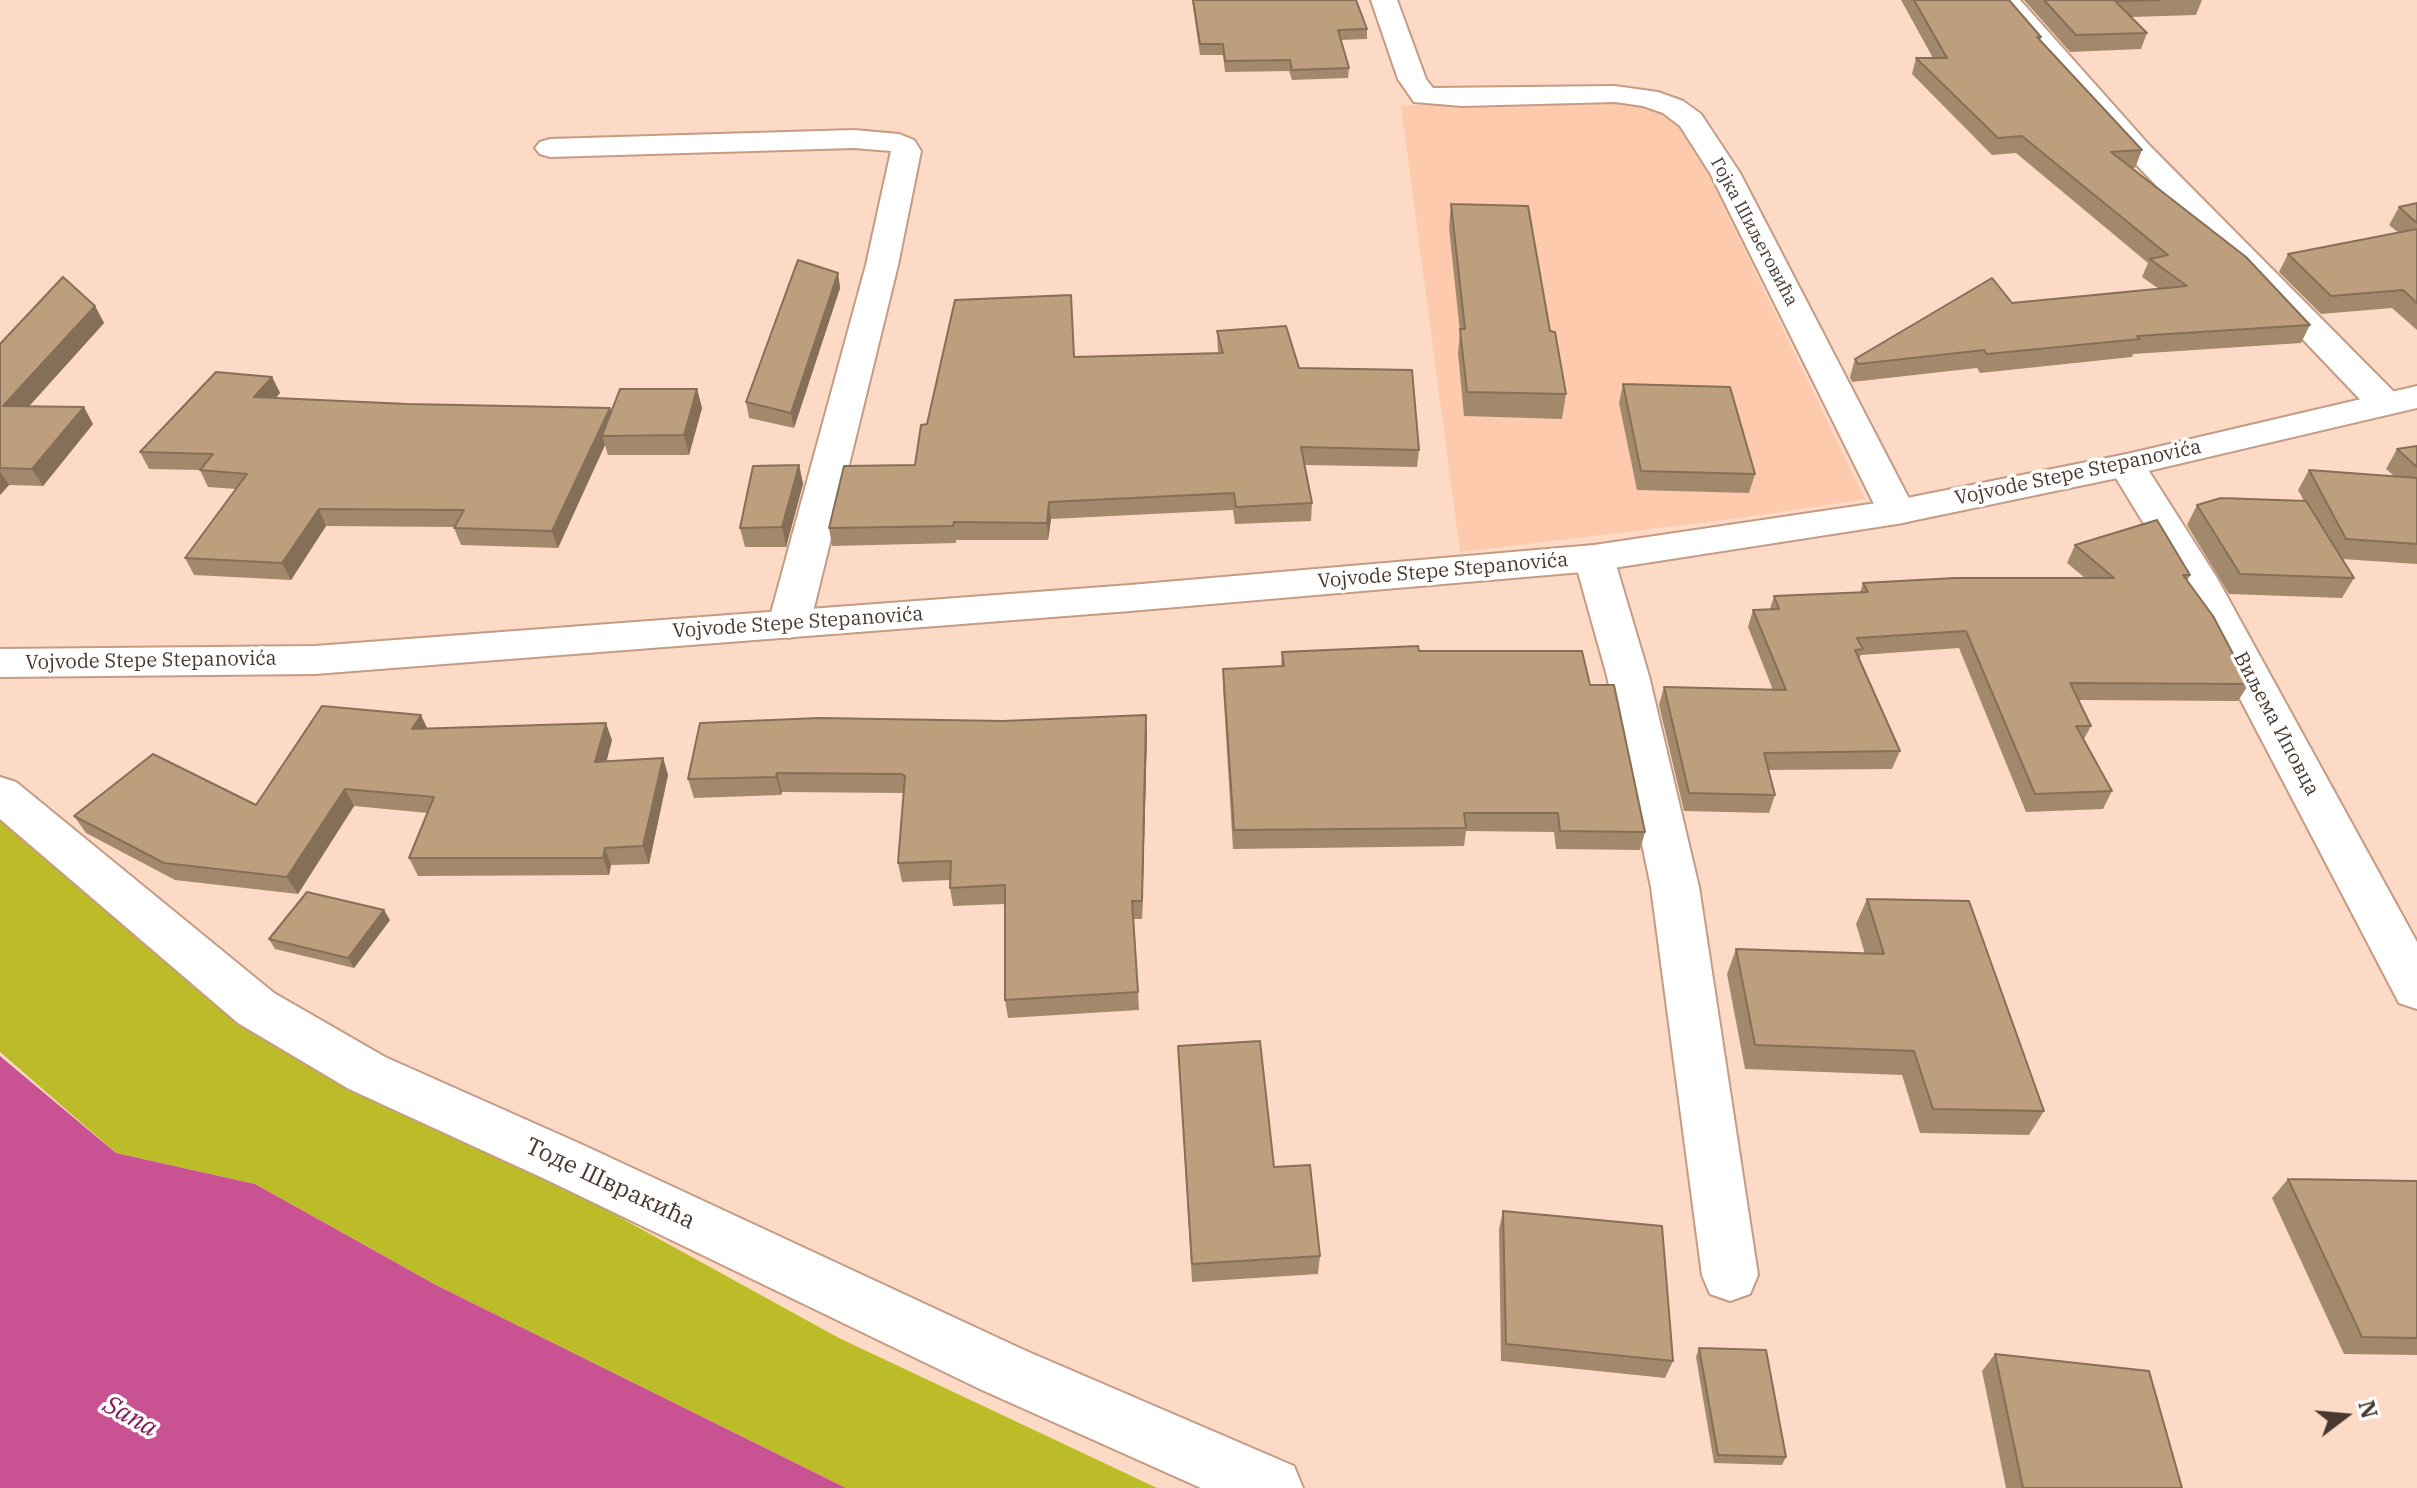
<!DOCTYPE html>
<meta charset="utf-8">
<style>
body{margin:0}
#map{position:relative;width:2417px;height:1488px;overflow:hidden;background:#fddac6;font-family:"IBM Plex Serif",serif}
canvas{display:block}
.north{position:absolute;left:2305px;top:1376px;width:80px;height:80px;-webkit-text-stroke:6px #fff;paint-order:stroke;rotate:74deg;font-size:22px;font-weight:700;line-height:32px;text-align:center;color:#49382e}
.north::after{content:'';display:block;margin:auto;width:28px;height:36px;background:#49382e;clip-path:polygon(50% 0,100% 100%,50% 72%,0 100%)}
</style>
<div id="map">
<canvas width="2417" height="1488"></canvas>
<div class="north">N</div>
</div>
<script>
const ctx = document.querySelector('canvas').getContext('2d');
ctx.lineJoin = 'round';
function paint(path, color) { ctx.fillStyle = color; ctx.fill(path, 'evenodd'); }
const toPath = rows => new Path2D(rows.map(r => 'M' + r).join(''));
function stroke(path, color, width, dash) { ctx.strokeStyle = color; ctx.lineWidth = width; ctx.lineCap = dash ? 'butt' : 'round'; ctx.setLineDash(dash || []); ctx.stroke(path); }
function label(font, color, halo, rows, align = 'center') {
  ctx.font = font + ' "IBM Plex Serif",serif'; ctx.lineWidth = 7; ctx.setLineDash([]); ctx.textBaseline = 'middle'; ctx.strokeStyle = halo; ctx.fillStyle = color; for (const [text, x, y, turn = 0] of rows) {
    ctx.save(); ctx.translate(x, y); ctx.rotate((+turn || 0) * Math.PI / 180); ctx.textAlign = isNaN(turn) ? turn : align; if (halo) ctx.strokeText(text, 0, 0); ctx.fillText(text, 0, 0); ctx.restore();
  }
}
paint(toPath([
 [1607,96,1657,106,1684,125,1865,499,1734,519,1460,552,1401,106]
]), '#fdcaae');
paint(toPath([
 [0,797,392,1092,839,1338,1157,1488,846,1488,436,1285,255,1184,116,1153,0,1052]
]), '#bbbc28');
paint(toPath([
 [0,1056,116,1153,255,1184,436,1285,846,1488,0,1488]
]), '#c95292');
const minor = toPath([
 [1371,0,1397,0,1426,79,1433,88,1615,86,1658,92,1683,101,1701,114,1740,173,1916,512,1911,521,1897,524,1883,521,1878,512,1710,173,1680,126,1663,113,1643,106,1615,102,1462,106,1414,102,1398,79,1371,0],
 [1993,0,2020,0,2150,146,2398,396,2403,404,2398,412,2385,415,2372,412,2130,158,1993,0],
 [854,130,899,134,914,140,921,151,898,265,810,624,804,634,789,638,774,634,768,624,866,265,891,151,854,148,550,157,540,154,535,148,540,142,550,139,854,130],
 [2127,454,2140,457,2217,578,2417,942,2417,1009,2399,1003,2177,578,2108,465,2114,457,2127,454],
 [1594,545,1608,549,1614,558,1649,676,1699,887,1758,1275,1750,1294,1730,1301,1710,1294,1702,1275,1651,887,1607,676,1574,558,1580,549,1594,545],
 [0,777,16,782,274,993,385,1057,583,1145,1024,1350,1294,1466,1303,1488,1201,1488,982,1390,545,1179,349,1089,238,1023,0,819,0,777]
]);
const major = toPath([
 [2417,386,2417,408,2127,476,1897,524,1594,571,1130,611,315,674,0,677,0,649,315,646,1130,585,1594,545,1897,500,2127,454,2417,386]
]);
stroke(minor, '#c59b84', 4);
stroke(major, '#c59b84', 4);
paint(minor, '#fff');
paint(major, '#fff');
paint(toPath([
 [1192,0,1356,0,1367,29,1367,39,1341,40,1349,68,1348,78,1292,80,1289,71,1225,72,1223,55,1200,55],
 [1901,0,2009,0,2041,37,2040,40,2142,150,2135,168,2131,168,2310,325,2301,343,2133,354,2132,357,1980,373,1977,368,1852,382,1850,377,1855,359,2012,303,2159,289,2142,277,2148,263,2016,153,1992,155,1912,74,1916,58,1933,58],
 [2024,0,2202,0,2196,15,2131,17,2147,33,2141,49,2070,52],
 [2417,203,2417,330,2392,308,2321,314,2279,272,2288,254,2399,233,2389,225,2399,207],
 [1451,204,1550,331,1566,394,1562,419,1464,416,1458,353,1460,332,1449,228],
 [838,273,840,288,794,428,749,418,746,402],
 [95,306,104,323,29,406,93,424,43,486,9,485,0,495,0,344],
 [1217,331,1299,368,1419,450,1417,467,1305,465,1312,503,1311,521,1235,524,1233,510,1051,519,1048,540,956,540,956,543,832,546,829,528,915,465,927,424,1074,357,1218,353],
 [272,377,280,393,276,398,611,413,697,389,702,408,689,455,608,455,605,445,558,548,461,545,454,528,455,527,326,526,291,580,194,575,185,558,236,489,208,487,200,470,149,469,140,452],
 [1623,384,1755,474,1749,493,1637,490,1619,403],
 [2417,446,2417,564,2342,559,2354,578,2342,598,2229,594,2187,525,2197,505,2304,501,2298,490,2309,470,2394,476,2386,469,2397,449],
 [799,465,803,484,786,547,745,547,740,528],
 [2075,545,2190,575,2187,581,2249,684,2238,701,2078,700,2091,726,2084,739,2112,791,2103,809,2026,812,1959,648,1861,655,1859,659,1900,751,1892,769,1768,770,1775,795,1769,813,1684,811,1659,705,1664,687,1773,690,1748,627,1753,610,1770,609,1774,596,1860,593,1863,583,2085,578,2067,563],
 [1419,651,1590,685,1645,832,1640,850,1556,849,1554,832,1466,831,1464,846,1233,849,1223,687,1223,669,1281,666,1282,652],
 [427,729,612,740,606,761,663,758,668,775,649,864,611,865,609,875,418,876,409,858,428,813,354,806,298,894,175,880,86,833,74,816,256,805],
 [1147,734,1142,919,1134,919,1139,1010,1008,1018,1005,1000,1005,904,953,906,950,888,950,880,902,882,898,863,904,793,782,792,781,795,694,798,688,779],
 [1867,899,2044,1111,2029,1135,1920,1133,1902,1075,1745,1069,1727,974,1736,949,1865,954,1856,924],
 [390,920,354,968,275,949,269,939],
 [1178,1046,1274,1167,1320,1256,1318,1274,1192,1282],
 [2288,1179,2417,1181,2417,1355,2344,1354,2272,1198],
 [1503,1211,1673,1361,1665,1378,1501,1361,1499,1229],
 [1699,1348,1786,1457,1782,1465,1714,1463,1696,1357],
 [1995,1354,2182,1488,2006,1488,1982,1371]
]), '#a3896c');
paint(toPath([
 [838,273,840,288,794,428,791,413],
 [95,306,104,323,14,423,3,406],
 [272,377,280,393,262,414,254,397],
 [697,389,702,408,689,455,684,435],
 [84,407,93,424,43,486,32,469],
 [610,408,615,425,602,436,605,445,558,548,552,531],
 [799,465,803,484,786,547,782,527],
 [0,471,9,485,0,495],
 [1049,502,1051,519,1048,540,1047,523],
 [319,509,326,526,291,580,282,563],
 [421,715,429,732,412,729],
 [1146,715,1147,734,1142,919,1142,901],
 [606,723,612,740,602,779,595,762],
 [663,758,668,775,649,864,643,846],
 [777,773,782,792,781,795,776,777],
 [345,789,354,806,298,894,287,877],
 [605,848,611,865,609,875,603,858],
 [384,910,390,920,354,968,348,958]
]), '#856f58');
const building = toPath([
 [1193,0,1356,0,1367,29,1338,30,1349,68,1292,70,1290,60,1225,61,1223,44,1200,44,1193,0],
 [1914,0,2009,0,2041,37,2037,37,2142,150,2111,152,2246,257,2310,325,2137,336,2140,339,1987,354,1984,350,1858,364,1855,359,1992,278,2012,303,2187,286,2150,259,2168,255,2022,136,1998,138,1916,58,1947,58,1914,0],
 [2044,0,2160,0,2115,1,2147,33,2076,35,2044,0],
 [2417,203,2417,223,2399,207,2417,203],
 [1451,204,1528,206,1550,331,1555,332,1566,394,1467,392,1460,329,1465,329,1451,204],
 [2417,229,2417,303,2403,290,2331,296,2288,254,2417,229],
 [798,260,838,273,791,413,746,402,798,260],
 [63,277,95,306,3,406,84,407,32,469,0,468,0,344,63,277],
 [1071,295,1074,357,1223,353,1217,331,1286,326,1299,368,1412,370,1419,450,1301,447,1312,503,1236,507,1234,493,1049,502,1047,523,954,522,953,526,829,528,844,466,915,465,921,425,927,424,955,300,1071,295],
 [216,372,272,377,254,397,407,404,610,408,552,531,454,528,464,510,319,509,282,563,185,558,247,474,200,470,213,454,140,452,216,372],
 [1623,384,1730,387,1755,474,1641,471,1623,384],
 [620,389,697,389,684,435,602,436,620,389],
 [2417,446,2417,467,2397,449,2417,446],
 [799,465,782,527,740,528,753,466,799,465],
 [2309,470,2417,478,2417,544,2346,539,2309,470],
 [2221,498,2306,501,2354,578,2240,574,2197,505,2221,498],
 [2157,520,2190,575,2183,575,2213,616,2249,684,2070,683,2091,726,2076,726,2112,791,2035,794,1966,631,1857,638,1863,649,1855,650,1900,751,1764,753,1775,795,1689,793,1664,687,1786,690,1753,610,1779,609,1774,596,1868,592,1863,583,1955,578,2114,578,2075,545,2157,520],
 [1418,646,1419,651,1582,651,1590,685,1614,685,1645,832,1560,831,1558,813,1464,813,1466,828,1234,830,1223,669,1284,666,1282,652,1418,646],
 [322,706,421,715,412,729,606,723,595,762,663,758,643,846,605,848,603,858,409,858,434,797,345,789,287,877,164,863,74,816,153,754,256,805,322,706],
 [1146,715,1142,901,1132,901,1138,992,1005,1000,1005,885,950,888,951,861,898,863,905,776,901,774,777,773,776,777,688,779,700,723,819,718,1003,721,1146,715],
 [307,892,384,910,348,958,269,939,307,892],
 [1867,899,1969,901,2044,1111,1933,1109,1914,1051,1755,1045,1736,949,1884,954,1867,899],
 [1260,1041,1274,1167,1310,1165,1320,1256,1192,1264,1178,1046,1260,1041],
 [2288,1179,2417,1181,2417,1338,2362,1337,2288,1179],
 [1503,1211,1662,1226,1673,1361,1506,1344,1503,1211],
 [1699,1348,1766,1350,1786,1457,1718,1455,1699,1348],
 [1995,1354,2149,1371,2182,1488,2023,1488,1995,1354]
]);
paint(building, '#be9f7d');
stroke(building, '#856f58', 2);
label('18px', '#49382e', '#fff', [
 ["Гојка Шиљеговића",1754,232,62]
]);
label('20px', '#49382e', '#fff', [
 ["Vojvode Stepe Stepanovića",2078,473,-12],
 ["Vojvode Stepe Stepanovića",1443,571,-5],
 ["Vojvode Stepe Stepanovića",798,623,-4],
 ["Vojvode Stepe Stepanovića",151,661,-1],
 ["Виљема Иповца",2276,724,62]
]);
label('24px', '#49382e', '#fff', [
 ["Тоде Швракића",610,1184,25]
]);
label('italic 26px', '#87185a', '#fff', [
 ["Sana",130,1417,29]
]);
</script>
